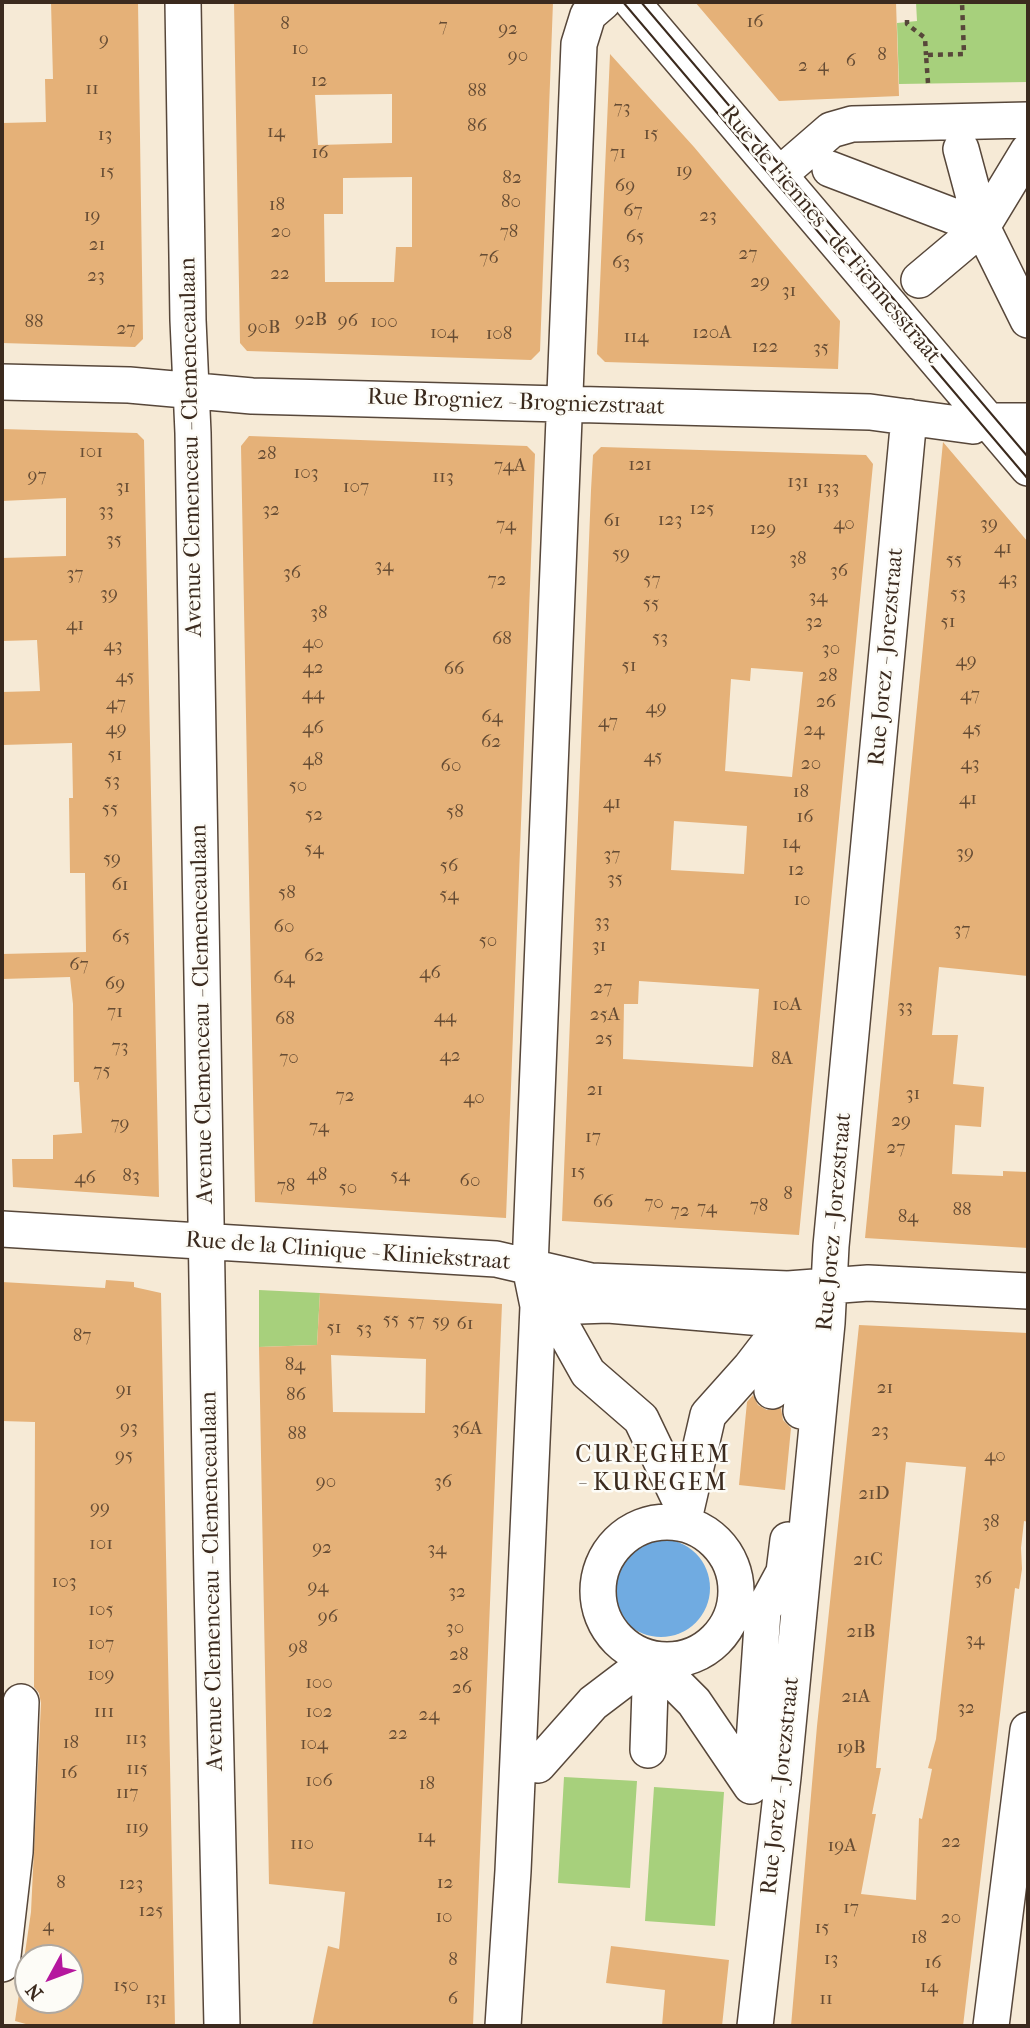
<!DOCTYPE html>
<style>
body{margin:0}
#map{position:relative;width:1030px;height:2028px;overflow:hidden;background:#f6ead6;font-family:"IM FELL French Canon",serif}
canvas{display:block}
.frame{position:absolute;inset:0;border:4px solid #3b2a1e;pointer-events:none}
.north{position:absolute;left:14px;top:1944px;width:70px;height:70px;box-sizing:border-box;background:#fdfcf7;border:2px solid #afa8a0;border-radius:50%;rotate:229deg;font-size:19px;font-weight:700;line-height:28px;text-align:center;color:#3b2a1e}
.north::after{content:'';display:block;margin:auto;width:24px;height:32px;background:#b5179e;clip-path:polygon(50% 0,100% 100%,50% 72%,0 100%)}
</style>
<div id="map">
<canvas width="1030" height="2028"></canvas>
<div class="frame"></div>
<div class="north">N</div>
</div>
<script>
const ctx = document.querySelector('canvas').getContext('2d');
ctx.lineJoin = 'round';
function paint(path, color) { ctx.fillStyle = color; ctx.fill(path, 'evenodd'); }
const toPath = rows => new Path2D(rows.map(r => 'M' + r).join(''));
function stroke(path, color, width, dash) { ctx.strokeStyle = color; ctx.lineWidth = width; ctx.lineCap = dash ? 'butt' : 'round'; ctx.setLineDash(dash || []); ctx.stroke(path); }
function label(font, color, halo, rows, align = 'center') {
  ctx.font = font + ' "IM FELL French Canon",serif'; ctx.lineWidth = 5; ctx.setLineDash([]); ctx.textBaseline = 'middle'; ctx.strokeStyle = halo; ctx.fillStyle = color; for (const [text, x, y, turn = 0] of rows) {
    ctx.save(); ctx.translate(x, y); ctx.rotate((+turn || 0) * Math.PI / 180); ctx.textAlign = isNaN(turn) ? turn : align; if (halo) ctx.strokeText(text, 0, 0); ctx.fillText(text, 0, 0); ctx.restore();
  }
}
paint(toPath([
 [916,2,1028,2,1028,82,899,84,897,23,917,21],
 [259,1290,320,1293,317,1345,259,1347],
 [564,1777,637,1781,630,1888,558,1883],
 [654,1787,724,1792,715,1926,645,1921]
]), '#a7d07c');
paint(toPath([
 '612 1588a49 49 0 1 1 98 0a49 49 0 1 1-98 0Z'
]), '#70abe1');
paint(toPath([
 [51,2,138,2,143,339,135,347,2,343,2,123,46,122,45,79,53,79],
 [234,2,553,2,540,351,531,360,247,351,240,343],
 [392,94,392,143,318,145,315,95],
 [412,177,412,247,396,247,394,282,325,282,324,214,343,214,343,178],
 [695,2,896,2,899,96,779,101],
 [610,54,694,147,840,321,838,369,605,362,597,354],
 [2,429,137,433,144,440,159,1197,13,1187,12,1159,53,1159,53,1135,82,1133,79,1082,74,1082,73,1004,70,977,2,979,2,954,86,952,85,873,70,873,69,798,73,798,72,743,2,745,2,692,40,691,37,640,2,641,2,558,66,556,66,498,2,501],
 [249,436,527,446,535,454,506,1218,255,1202,241,446],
 [943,442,1028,542,1028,976,939,967,932,1035,958,1035,953,1084,984,1087,981,1127,955,1125,952,1174,1003,1176,1003,1171,1028,1172,1028,1248,865,1238],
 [601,447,866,455,873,464,799,1235,562,1221,591,490,593,455],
 [751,668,803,672,792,777,725,771,731,679,750,681],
 [674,821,747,826,744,874,671,870],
 [639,981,759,989,753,1067,623,1059,624,1004,638,1004],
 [106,1280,134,1282,134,1287,161,1293,175,2026,33,2026,15,2021,31,1912,41,1703,39,1693,34,1687,35,1422,2,1421,2,1282,105,1288],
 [28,1958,70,1958,70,2000,28,2000],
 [320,1293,502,1304,473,2026,312,2026,328,1946,339,1949,345,1892,269,1884,259,1347,317,1345],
 [331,1355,426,1359,425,1413,333,1412],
 [859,1325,1028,1333,1028,1522,1024,1521,1021,1548,1022,1569,1019,1589,1015,1588,963,2026,791,2026,817,1726],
 [906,1462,966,1467,936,1739,928,1768,932,1769,922,1819,919,1818,916,1900,861,1894,876,1814,872,1814,881,1768,876,1768],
 [753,1395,758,1405,767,1410,781,1408,783,1420,791,1428,785,1490,739,1485,747,1402],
 [611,1946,729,1960,722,2026,662,2026,665,1990,606,1983]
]), '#e5b178');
const minor = toPath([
 [183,2,188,320,193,433,212,1582,222,2026],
 [632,2,1028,468],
 [830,169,982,227,1028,151],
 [779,175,831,130,852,124,1028,120],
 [982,227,1028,320],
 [919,280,982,227,961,149],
 [2,382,129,385,252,396,870,412,973,426,980,421,1028,421],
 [2,1229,496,1259,591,1281,788,1289,868,1283,1028,1291],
 [787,1320,804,1385,801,1411],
 [772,1391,785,1331],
 [686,1513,641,1419,588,1373,551,1307,608,1305,787,1320],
 [684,1519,708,1415,750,1368,787,1320,805,1321],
 '598 1591a69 69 0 1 1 138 0a69 69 0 1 1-138 0Z',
 [648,1750,651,1659,694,1702,751,1786],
 [538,1765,593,1703,651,1659],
 [751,1786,763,1611,784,1572,788,1540],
 [2,1964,15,1852,21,1702],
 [503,2026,513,1871,538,1306,530,1267,579,44,588,15,603,2],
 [755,2026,783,1777,827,1323,831,1246,909,417],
 [991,2026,1028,1730]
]);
stroke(minor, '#57473a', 38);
stroke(toPath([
 [907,20,907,24,925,38,926,55],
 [928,83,926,55,964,54,962,2]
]), '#57473a', 4.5, [5, 5]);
stroke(minor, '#fff', 35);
stroke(toPath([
 [623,2,1028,479],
 [641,2,1028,457]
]), '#3b2a1e', 2);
label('19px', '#664c34', null, [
 ["16",755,22],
 ["8",285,24],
 ["7",443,26],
 ["92",508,29],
 ["9",104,40],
 ["10",300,49],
 ["8",882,55],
 ["90",518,56],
 ["6",851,61],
 ["2",803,66],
 ["4",823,66],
 ["12",319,81],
 ["11",92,89],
 ["88",477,91],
 ["73",622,108],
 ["86",477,126],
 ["14",276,132],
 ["15",651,134],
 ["13",105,135],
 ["16",320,153],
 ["71",618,153],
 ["19",684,171],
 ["15",107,172],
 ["82",512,178],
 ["69",625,186],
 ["80",511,202],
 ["18",277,205],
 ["67",633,211],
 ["19",92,216],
 ["23",708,216],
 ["20",281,232],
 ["78",509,232],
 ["65",635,237],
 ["21",97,245],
 ["27",748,254],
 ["76",489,258],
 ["63",621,263],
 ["22",280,274],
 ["23",96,276],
 ["29",760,282],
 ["31",789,291],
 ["92B",311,320],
 ["96",348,321],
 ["88",34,322],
 ["100",384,322],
 ["90B",264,328],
 ["27",126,329],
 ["104",444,333],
 ["120A",712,333],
 ["108",499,334],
 ["114",636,337],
 ["122",765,347],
 ["35",821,348],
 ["101",91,452],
 ["28",267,454],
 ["121",640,465],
 ["74A",510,466],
 ["103",306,473],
 ["97",37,476],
 ["113",443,477],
 ["131",798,482],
 ["31",123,487],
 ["107",356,487],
 ["133",828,488],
 ["125",702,509],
 ["32",271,510],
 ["33",106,511],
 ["123",670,520],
 ["61",612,521],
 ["40",844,524],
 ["39",989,524],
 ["74",506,525],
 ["129",763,529],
 ["35",114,540],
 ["41",1003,548],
 ["59",621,554],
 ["38",798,559],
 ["55",954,560],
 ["34",384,566],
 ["36",839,571],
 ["36",292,573],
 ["37",75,574],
 ["43",1008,579],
 ["72",497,580],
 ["57",652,580],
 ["39",109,594],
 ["53",958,594],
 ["34",818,597],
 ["55",651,604],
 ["38",319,613],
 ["32",814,622],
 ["51",948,622],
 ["41",75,625],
 ["53",660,638],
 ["68",502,639],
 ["40",313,643],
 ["43",113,646],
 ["30",831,649],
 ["49",966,661],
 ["51",629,666],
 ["42",313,668],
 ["66",454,669],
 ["28",828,676],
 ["45",125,677],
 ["44",313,694],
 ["47",970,695],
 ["26",826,702],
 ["47",116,704],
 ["49",656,708],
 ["64",492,717],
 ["47",608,722],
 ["46",313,728],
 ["49",116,729],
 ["45",972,729],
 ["24",814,730],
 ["62",491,742],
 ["51",115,755],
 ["45",653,757],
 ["48",313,760],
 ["20",811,764],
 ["43",970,764],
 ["60",451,766],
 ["53",112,781],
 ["50",298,786],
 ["18",801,792],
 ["41",968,799],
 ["41",612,803],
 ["55",110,809],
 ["58",455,812],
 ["52",314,815],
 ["16",805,817],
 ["14",791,843],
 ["54",314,849],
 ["39",965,853],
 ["37",612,855],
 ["59",112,859],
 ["56",449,866],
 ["12",796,870],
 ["35",615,879],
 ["61",120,885],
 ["58",287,893],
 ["54",449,895],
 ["10",802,900],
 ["33",602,922],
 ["60",284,927],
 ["37",962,930],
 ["65",121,937],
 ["50",488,941],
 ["31",599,946],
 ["62",314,956],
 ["67",79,965],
 ["46",430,973],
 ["64",284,978],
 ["69",115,984],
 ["27",603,988],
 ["10A",787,1005],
 ["33",905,1007],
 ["71",115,1012],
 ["25A",605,1015],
 ["44",445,1017],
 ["68",285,1019],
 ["25",604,1039],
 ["73",120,1047],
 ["42",450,1056],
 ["70",289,1058],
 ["8A",782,1059],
 ["75",102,1071],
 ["21",595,1090],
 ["31",913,1094],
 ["72",345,1096],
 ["40",474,1098],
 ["29",901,1121],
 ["79",120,1124],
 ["74",319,1127],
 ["17",593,1137],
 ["27",896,1148],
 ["15",578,1172],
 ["48",317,1175],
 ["83",131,1176],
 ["54",400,1176],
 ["46",85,1178],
 ["60",470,1181],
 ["78",286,1186],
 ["50",348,1188],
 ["8",788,1194],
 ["66",603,1202],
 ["70",654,1203],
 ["78",759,1206],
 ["74",707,1208],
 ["88",962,1210],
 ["72",680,1211],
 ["84",908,1217],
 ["55",391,1320],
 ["57",416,1321],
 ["59",441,1322],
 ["61",465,1324],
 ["51",334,1328],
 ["53",364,1329],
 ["87",82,1336],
 ["84",295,1365],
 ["21",885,1388],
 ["91",124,1390],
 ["86",296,1395],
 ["93",129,1428],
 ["36A",467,1429],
 ["23",880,1431],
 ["88",297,1434],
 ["95",124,1456],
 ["40",995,1456],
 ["90",326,1482],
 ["36",443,1482],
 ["21D",874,1494],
 ["99",100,1508],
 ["38",991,1522],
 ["101",101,1544],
 ["92",322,1548],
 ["34",437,1549],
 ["21C",868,1560],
 ["36",983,1579],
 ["103",64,1582],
 ["94",318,1587],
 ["32",457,1592],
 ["105",101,1610],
 ["96",328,1617],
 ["30",455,1628],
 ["21B",861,1632],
 ["34",975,1640],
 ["107",101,1644],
 ["98",298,1648],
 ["28",459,1655],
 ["109",101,1675],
 ["100",319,1683],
 ["26",462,1688],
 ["21A",856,1697],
 ["32",966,1708],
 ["111",104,1712],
 ["102",319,1712],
 ["24",429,1715],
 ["22",398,1734],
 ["113",136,1739],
 ["18",71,1743],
 ["104",314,1744],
 ["19B",851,1748],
 ["115",137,1769],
 ["16",69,1773],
 ["106",319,1781],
 ["18",427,1784],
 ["117",127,1793],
 ["119",137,1828],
 ["14",426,1837],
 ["22",951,1842],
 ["110",302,1844],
 ["19A",842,1846],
 ["8",61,1883],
 ["12",445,1883],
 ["123",131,1884],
 ["17",851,1908],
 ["125",151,1911],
 ["10",444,1917],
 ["20",951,1918],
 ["4",48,1926],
 ["15",822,1928],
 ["18",919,1938],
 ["13",831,1959],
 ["8",453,1960],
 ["16",933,1963],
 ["150",126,1986],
 ["14",929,1987],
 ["131",156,1999],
 ["6",453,1999],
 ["11",826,1999]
]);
label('23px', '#3b2a1e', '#fdfcf7', [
 ["Rue de Fiennes - de Fiennesstraat",830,235,50],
 ["Rue Brogniez - Brogniezstraat",516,403,2],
 ["Avenue Clemenceau - Clemenceaulaan",192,447,-91],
 ["Rue Jorez - Jorezstraat",887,657,-85],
 ["Avenue Clemenceau - Clemenceaulaan",203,1014,-91],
 ["Rue Jorez - Jorezstraat",835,1222,-85],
 ["Rue de la Clinique - Kliniekstraat",348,1252,4],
 ["Avenue Clemenceau - Clemenceaulaan",213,1581,-91],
 ["Rue Jorez - Jorezstraat",781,1786,-84]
]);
ctx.letterSpacing = '2px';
label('24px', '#3b2a1e', '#fdfcf7', [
 ["CUREGHEM",653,1456],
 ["- KUREGEM",653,1484]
]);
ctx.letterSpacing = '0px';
</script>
